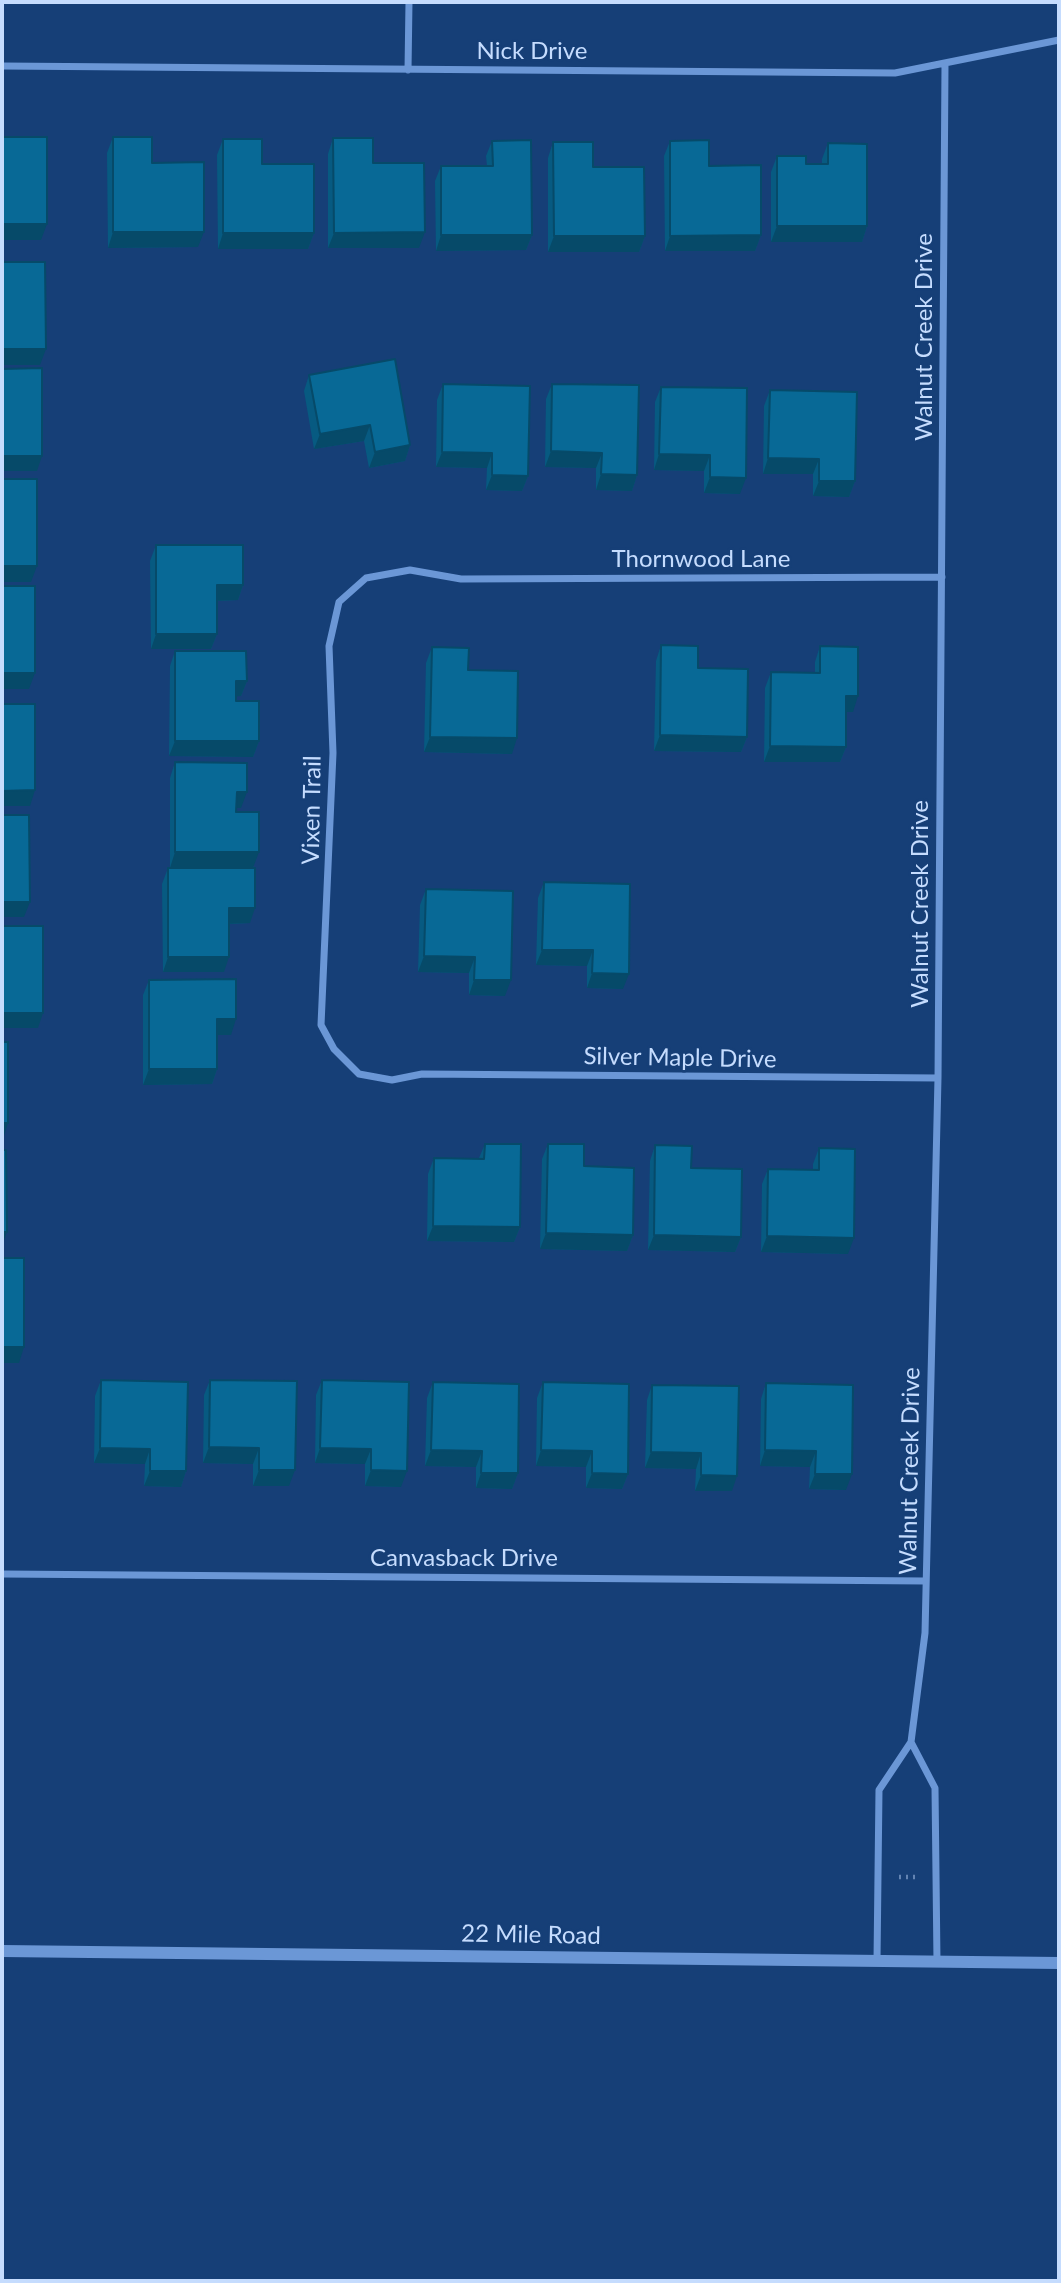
<!DOCTYPE html>
<style>
body{margin:0}
#map{position:relative;width:1061px;height:2283px;overflow:hidden;background:#163f77;font-family:Lato,sans-serif}
canvas{display:block}
.frame{position:absolute;inset:0;border:4px solid #c5dcfe;pointer-events:none}
</style>
<div id="map">
<canvas width="1061" height="2283"></canvas>
<div class="frame"></div>
</div>
<script>
const ctx = document.querySelector('canvas').getContext('2d');
ctx.lineJoin = 'round';
const toPath = rows => new Path2D(rows.map(r => 'M' + r).join(''));
function stroke(path, color, width, dash) { ctx.strokeStyle = color; ctx.lineWidth = width; ctx.lineCap = dash ? 'butt' : 'round'; ctx.setLineDash(dash || []); ctx.stroke(path); }
function paint(path, color) { ctx.fillStyle = color; ctx.fill(path, 'evenodd'); }
function label(font, color, halo, rows, align = 'center') {
  ctx.font = font + ' Lato,sans-serif'; ctx.lineWidth = 5; ctx.setLineDash([]); ctx.textBaseline = 'middle'; ctx.strokeStyle = halo; ctx.fillStyle = color; for (const [text, x, y, turn = 0] of rows) {
    ctx.save(); ctx.translate(x, y); ctx.rotate((+turn || 0) * Math.PI / 180); ctx.textAlign = isNaN(turn) ? turn : align; if (halo) ctx.strokeText(text, 0, 0); ctx.fillText(text, 0, 0); ctx.restore();
  }
}
stroke(toPath([
 [899,1877,918,1877]
]), '#6384b3', 4.5, [2, 5]);
stroke(toPath([
 [2,66,895,73,1059,40],
 [408,70,409,2],
 [938,1078,422,1074,392,1080,359,1074,334,1049,321,1025,333,753,329,646,339,602,366,578,410,570,461,579,942,577],
 [2,1574,926,1581],
 [911,1742,935,1788,937,1962],
 [877,1960,879,1790,911,1742,925,1633,938,1078,945,65]
]), '#6b97d6', 7);
stroke(toPath([
 [2,1951,1059,1963]
]), '#6b97d6', 12);
paint(toPath([
 [113,137,152,163,198,247,108,248,107,153],
 [333,138,373,163,419,248,328,248,328,154],
 [223,139,262,164,314,233,308,249,218,249,217,155],
 [492,141,532,235,526,250,436,251,435,181,441,166,487,166,486,156],
 [670,141,709,166,761,235,755,251,665,251,664,156],
 [553,142,593,167,645,236,639,252,548,252,548,158],
 [828,143,867,226,862,242,771,242,771,172,777,156,806,164,822,164,822,159],
 [309,375,410,445,405,461,369,468,364,441,314,449,304,391],
 [443,384,528,476,522,491,486,490,487,468,436,467,437,400],
 [552,384,637,475,632,491,596,490,596,468,545,467,546,399],
 [661,387,740,494,704,493,704,471,654,470,655,402],
 [770,390,855,481,849,497,813,496,813,474,763,474,764,406],
 [156,545,243,585,238,600,217,601,217,634,211,649,151,649,150,561],
 [661,645,698,668,747,737,741,752,654,751,656,661],
 [820,646,853,712,846,712,846,747,840,762,764,762,765,688,771,672,815,673,815,662],
 [432,647,468,670,512,754,424,752,426,663],
 [175,651,247,681,241,696,236,696,236,701,259,741,253,757,169,756,170,666],
 [175,762,241,808,236,808,236,812,254,868,250,923,229,924,224,972,163,972,162,884,168,868,219,868,170,868,170,778],
 [544,882,623,989,587,988,587,966,536,965,538,898],
 [426,889,505,996,469,995,469,973,418,972,420,905],
 [149,980,231,1035,217,1035,217,1069,212,1084,143,1085,143,995],
 [485,1144,520,1227,514,1242,427,1241,428,1174,434,1158,479,1158],
 [548,1144,584,1166,633,1235,627,1251,540,1249,542,1159],
 [655,1145,691,1168,741,1237,735,1252,648,1250,650,1161],
 [819,1148,848,1254,761,1252,762,1184,768,1169,813,1170,813,1164],
 [101,1380,186,1471,181,1487,144,1486,145,1464,94,1463,95,1396],
 [210,1380,289,1486,253,1486,253,1464,203,1463,204,1395],
 [322,1380,401,1487,365,1486,365,1464,315,1463,316,1395],
 [433,1382,518,1473,512,1489,476,1488,476,1467,425,1466,427,1398],
 [543,1382,628,1474,622,1489,586,1488,586,1467,536,1466,537,1398],
 [766,1383,846,1490,809,1489,810,1467,760,1466,761,1399],
 [652,1385,732,1491,695,1491,696,1469,645,1468,647,1400]
]), '#075a81');
paint(toPath([
 [2,224,47,224,41,240,2,240],
 [777,226,867,226,862,242,771,242],
 [113,232,204,232,198,247,108,248],
 [425,232,419,248,328,248,334,233],
 [223,233,314,233,308,249,218,249],
 [441,235,532,235,526,250,436,251],
 [761,235,755,251,665,251,670,236],
 [554,236,645,236,639,252,548,252],
 [2,349,46,349,40,365,2,365],
 [370,425,364,441,314,449,320,434],
 [410,445,405,461,369,468,375,452],
 [551,451,602,453,596,468,545,467],
 [442,452,492,453,487,468,436,467],
 [659,454,710,455,704,471,654,470],
 [2,456,42,456,37,471,2,471],
 [768,458,819,459,813,474,763,474],
 [601,474,637,475,632,491,596,490],
 [492,475,528,476,522,491,486,490],
 [710,477,746,478,740,494,704,493],
 [819,481,855,481,849,497,813,496],
 [2,566,37,566,31,582,2,582],
 [217,585,243,585,238,600,211,601],
 [156,634,217,634,211,649,151,649],
 [2,673,35,673,29,689,2,689],
 [236,681,247,681,241,696,230,697],
 [846,696,858,696,853,712,840,712],
 [660,735,747,737,741,752,654,751],
 [430,737,517,738,512,754,424,752],
 [175,741,259,741,253,757,169,756],
 [770,746,846,747,840,762,764,762],
 [35,790,30,806,2,806,2,791],
 [237,792,247,792,241,808,231,808],
 [175,852,259,852,253,868,170,868],
 [2,902,30,902,24,917,2,917],
 [229,908,255,908,250,923,223,924],
 [542,950,593,950,587,966,536,965],
 [424,956,475,957,469,973,418,972],
 [168,957,229,957,224,972,163,972],
 [592,973,629,974,623,989,587,988],
 [474,980,511,980,505,996,469,995],
 [2,1013,43,1013,38,1028,2,1028],
 [217,1019,236,1019,231,1035,212,1035],
 [149,1069,217,1069,212,1084,143,1085],
 [2,1123,8,1123,3,1139,2,1139],
 [433,1226,520,1227,514,1242,427,1241],
 [2,1232,7,1232,2,1246],
 [546,1233,633,1235,627,1251,540,1249],
 [654,1235,741,1237,735,1252,648,1250],
 [767,1236,854,1238,848,1254,761,1252],
 [2,1347,24,1347,19,1363,2,1363],
 [209,1447,259,1448,253,1464,203,1463],
 [100,1448,150,1449,145,1464,94,1463],
 [320,1448,371,1449,365,1464,315,1463],
 [431,1450,482,1451,476,1467,425,1466],
 [541,1450,592,1451,586,1467,536,1466],
 [765,1450,816,1451,810,1467,760,1466],
 [651,1452,701,1453,696,1469,645,1468],
 [259,1470,295,1470,289,1486,253,1486],
 [371,1470,407,1471,401,1487,365,1486],
 [150,1471,186,1471,181,1487,144,1486],
 [481,1473,518,1473,512,1489,476,1488],
 [592,1473,628,1474,622,1489,586,1488],
 [815,1474,852,1474,846,1490,809,1489],
 [701,1475,737,1476,732,1491,695,1491]
]), '#064a69');
const building = toPath([
 [2,137,47,137,47,224,2,224,2,137],
 [113,137,152,137,152,163,204,162,204,232,113,232,113,137],
 [333,138,373,138,373,163,424,163,425,232,334,233,333,138],
 [223,139,262,139,262,164,314,164,314,233,223,233,223,139],
 [531,140,532,235,441,235,441,166,493,166,492,141,531,140],
 [709,140,709,166,761,165,761,235,670,236,670,141,709,140],
 [553,142,593,142,593,167,644,167,645,236,554,236,553,142],
 [828,143,867,144,867,226,777,226,777,156,806,156,806,164,828,164,828,143],
 [2,262,45,262,46,349,2,349,2,262],
 [395,359,410,445,375,452,370,425,320,434,309,375,395,359],
 [42,368,42,456,2,456,2,369,42,368],
 [443,384,530,386,528,476,492,475,492,453,442,452,443,384],
 [552,384,639,385,637,475,601,474,602,453,551,451,552,384],
 [661,387,747,388,746,478,710,477,710,455,659,454,661,387],
 [770,390,857,392,855,481,819,481,819,459,768,458,770,390],
 [2,479,37,479,37,566,2,566,2,479],
 [156,545,243,545,243,585,217,585,217,634,156,634,156,545],
 [2,586,35,586,35,673,2,673,2,586],
 [661,645,698,646,698,668,748,669,747,737,660,735,661,645],
 [820,646,858,647,858,696,846,696,846,747,770,746,771,672,820,673,820,646],
 [432,647,469,648,468,670,518,671,517,738,430,737,432,647],
 [175,651,246,651,247,681,236,681,236,701,259,701,259,741,175,741,175,651],
 [2,704,35,704,35,790,2,791,2,704],
 [175,762,247,763,247,792,237,792,236,812,259,812,259,852,175,852,175,762],
 [2,815,29,815,30,902,2,902,2,815],
 [168,868,255,868,255,908,229,908,229,957,168,957,168,868],
 [544,882,630,884,629,974,592,973,593,950,542,950,544,882],
 [426,889,513,891,511,980,474,980,475,957,424,956,426,889],
 [2,926,43,926,43,1013,2,1013,2,926],
 [236,979,236,1019,217,1019,217,1069,149,1069,149,980,236,979],
 [2,1042,8,1042,8,1123,2,1123,2,1042],
 [485,1144,521,1144,520,1227,433,1226,434,1158,484,1159,485,1144],
 [548,1144,584,1144,584,1166,634,1168,633,1235,546,1233,548,1144],
 [655,1145,692,1146,691,1168,742,1169,741,1237,654,1235,655,1145],
 [819,1148,855,1149,854,1238,767,1236,768,1169,819,1170,819,1148],
 [2,1150,6,1150,7,1232,2,1232,2,1150],
 [2,1258,24,1258,24,1347,2,1347,2,1258],
 [101,1380,188,1382,186,1471,150,1471,150,1449,100,1448,101,1380],
 [210,1380,297,1381,295,1470,259,1470,259,1448,209,1447,210,1380],
 [322,1380,409,1382,407,1471,371,1470,371,1449,320,1448,322,1380],
 [433,1382,519,1384,518,1473,481,1473,482,1451,431,1450,433,1382],
 [543,1382,629,1384,628,1474,592,1473,592,1451,541,1450,543,1382],
 [766,1383,853,1385,852,1474,815,1474,816,1451,765,1450,766,1383],
 [652,1385,739,1386,737,1476,701,1475,701,1453,651,1452,652,1385]
]);
paint(building, '#086996');
stroke(building, '#064a69', 2);
label('24px', '#c5dcfe', '#163f77', [
 ["Nick Drive",532,51],
 ["Walnut Creek Drive",924,337,-90],
 ["Thornwood Lane",701,559],
 ["Vixen Trail",312,810,-89],
 ["Walnut Creek Drive",920,904,-90],
 ["Silver Maple Drive",680,1058,1],
 ["Walnut Creek Drive",910,1471,-89],
 ["Canvasback Drive",464,1558],
 ["22 Mile Road",531,1935,1]
]);
</script>
